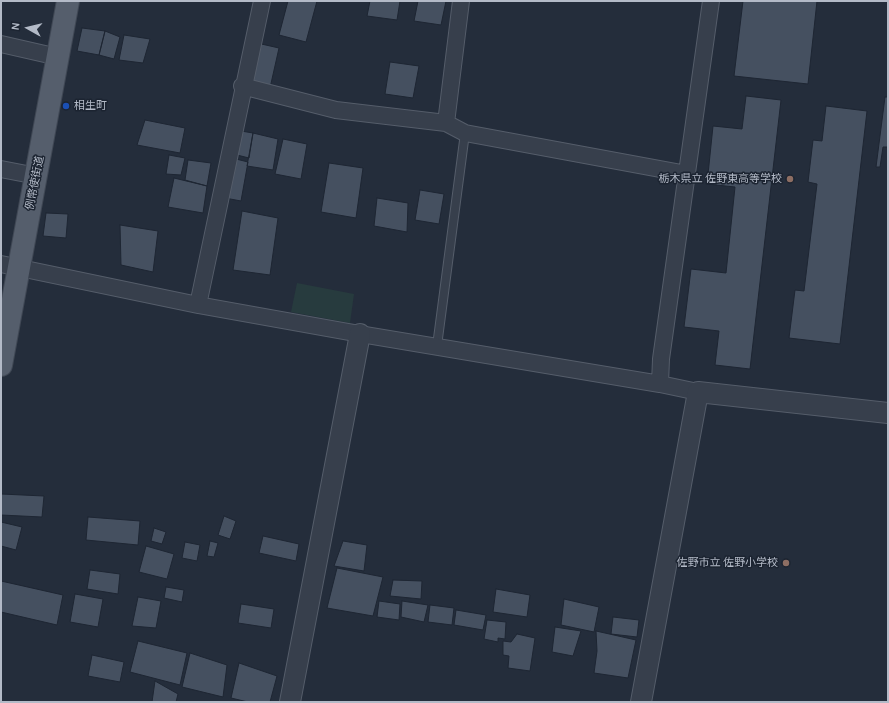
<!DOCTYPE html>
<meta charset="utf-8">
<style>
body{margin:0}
#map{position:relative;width:889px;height:703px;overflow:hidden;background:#242d3b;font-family:Karla,sans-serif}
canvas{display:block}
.frame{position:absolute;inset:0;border:2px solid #b3bac7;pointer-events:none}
.north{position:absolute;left:8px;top:8px;width:40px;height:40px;-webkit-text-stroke:3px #1c2431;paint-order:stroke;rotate:278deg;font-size:11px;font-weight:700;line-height:16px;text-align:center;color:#b3bac7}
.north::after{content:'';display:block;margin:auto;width:14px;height:18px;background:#b3bac7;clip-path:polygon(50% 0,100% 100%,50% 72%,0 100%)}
</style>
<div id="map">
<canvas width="889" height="703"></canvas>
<div class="frame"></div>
<div class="north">N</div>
</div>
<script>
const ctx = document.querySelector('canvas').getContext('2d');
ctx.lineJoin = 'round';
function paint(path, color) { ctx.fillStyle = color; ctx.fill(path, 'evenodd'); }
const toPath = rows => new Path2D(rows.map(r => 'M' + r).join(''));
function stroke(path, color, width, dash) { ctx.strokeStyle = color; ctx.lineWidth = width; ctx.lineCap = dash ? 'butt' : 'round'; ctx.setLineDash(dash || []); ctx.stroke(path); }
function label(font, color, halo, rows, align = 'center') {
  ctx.font = font + ' Karla,"Noto Sans JP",sans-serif'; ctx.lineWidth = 3; ctx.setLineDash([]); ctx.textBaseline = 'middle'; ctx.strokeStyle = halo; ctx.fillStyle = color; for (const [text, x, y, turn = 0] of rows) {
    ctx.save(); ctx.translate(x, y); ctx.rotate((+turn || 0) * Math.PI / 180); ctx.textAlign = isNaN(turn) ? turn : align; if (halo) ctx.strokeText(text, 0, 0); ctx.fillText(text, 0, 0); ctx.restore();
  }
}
paint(toPath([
 [297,283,354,294,350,323,291,312]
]), '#273b3e');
const building = toPath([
 [288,1,317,1,306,42,279,35,288,1],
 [370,1,400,1,397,20,367,16,370,1],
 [418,1,446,1,441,25,414,21,418,1],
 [743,1,817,1,808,84,734,76,743,1],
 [82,28,105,31,99,55,77,51,82,28],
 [105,31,120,37,114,59,99,55,105,31],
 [124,35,150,39,143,63,119,60,124,35],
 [257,43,279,48,270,88,250,83,257,43],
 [390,62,419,66,413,98,385,94,390,62],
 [746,96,781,100,750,369,715,365,719,331,684,327,691,269,726,273,735,187,707,184,713,126,742,129,746,96],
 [885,97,888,97,888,147,883,147,880,167,876,167,885,97],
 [826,106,867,111,840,344,789,338,795,290,804,291,817,184,808,182,813,140,822,141,826,106],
 [145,120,185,128,180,153,137,145,145,120],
 [241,131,253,133,249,158,237,155,241,131],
 [253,133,278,139,273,170,247,166,253,133],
 [283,139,307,144,301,179,275,174,283,139],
 [169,155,185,158,181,175,166,174,169,155],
 [232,158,248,162,241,201,225,198,232,158],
 [188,160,211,163,207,186,185,180,188,160],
 [329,163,363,168,356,218,321,212,329,163],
 [174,178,207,186,203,213,168,207,174,178],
 [420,190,444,194,439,224,415,220,420,190],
 [377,198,408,203,407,232,374,226,377,198],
 [242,211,278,218,270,275,233,270,242,211],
 [46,213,68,214,66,238,43,236,46,213],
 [120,225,158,231,153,272,121,265,120,225],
 [1,494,44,496,42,517,1,515,1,494],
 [224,516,236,521,230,539,218,535,224,516],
 [88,517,140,521,138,545,86,540,88,517],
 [1,522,22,527,16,550,1,546,1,522],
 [154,528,166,532,162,544,151,541,154,528],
 [263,536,299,544,296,561,259,553,263,536],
 [210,541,218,543,214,557,207,556,210,541],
 [343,541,367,545,364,571,334,566,343,541],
 [185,542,200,545,197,561,182,558,185,542],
 [146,546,174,554,167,579,139,572,146,546],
 [337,568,383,577,373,616,327,608,337,568],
 [90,570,120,574,118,594,87,589,90,570],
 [393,580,422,581,421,599,390,596,393,580],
 [1,581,63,595,57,625,1,612,1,581],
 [166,587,184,590,182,602,164,598,166,587],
 [496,589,530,595,527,617,493,612,496,589],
 [75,594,103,599,98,627,70,622,75,594],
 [138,597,161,601,156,628,132,626,138,597],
 [564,599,599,607,594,632,561,625,564,599],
 [379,601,400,604,399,620,377,617,379,601],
 [402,601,428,605,424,622,401,617,402,601],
 [241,604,274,609,271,628,238,623,241,604],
 [430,605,454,608,452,625,428,622,430,605],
 [456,610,486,615,483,630,454,625,456,610],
 [613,617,639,620,637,637,611,634,613,617],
 [487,620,506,622,505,639,498,638,498,642,484,639,487,620],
 [555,627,581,631,573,656,552,652,555,627],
 [596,631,636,640,628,678,594,673,597,651,596,631],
 [517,634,535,638,530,671,508,668,509,656,503,655,503,641,511,642,517,634],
 [138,641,187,653,180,685,130,672,138,641],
 [190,653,227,665,223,697,182,687,190,653],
 [92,655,124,662,120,682,88,676,92,655],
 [239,663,277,676,270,702,248,702,231,698,239,663],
 [155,681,178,694,176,702,152,702,155,681]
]);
paint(building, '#455060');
stroke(building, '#1e2633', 1);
const service = toPath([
 [437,346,465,133]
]);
const minor = toPath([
 [1,44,58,57],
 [242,86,336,110,446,123,465,133,687,174],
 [446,123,461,1],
 [1,169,37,176],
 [1,264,198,305,360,334,660,384,698,392],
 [198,305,262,1],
 [660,384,661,359,711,1]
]);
const tertiary = toPath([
 [290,702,360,334],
 [641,702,698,392,888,413]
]);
const primary = toPath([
 [1,365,68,1]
]);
stroke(service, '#555d6a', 10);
stroke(minor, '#555d6a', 18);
stroke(tertiary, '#555d6a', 22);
stroke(primary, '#404855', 24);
stroke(service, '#373f4c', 8);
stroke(minor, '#373f4c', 16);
stroke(tertiary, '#373f4c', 20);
stroke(primary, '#555e6c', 22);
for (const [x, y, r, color] of [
 [66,106,4,"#1a4fb4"],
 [790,179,4,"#8d6e63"],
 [786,563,4,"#8d6e63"]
]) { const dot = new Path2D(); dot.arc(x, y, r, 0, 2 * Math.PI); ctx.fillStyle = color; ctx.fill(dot); stroke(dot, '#1c2431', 1.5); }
label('11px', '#b3bac7', '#1c2431', [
 ["相生町",74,106,"left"],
 ["栃木県立 佐野東高等学校",782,179],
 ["佐野市立 佐野小学校",778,563]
], 'right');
label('11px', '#b3bac7', '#1c2431', [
 ["例幣使街道",35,183,-79]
]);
</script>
